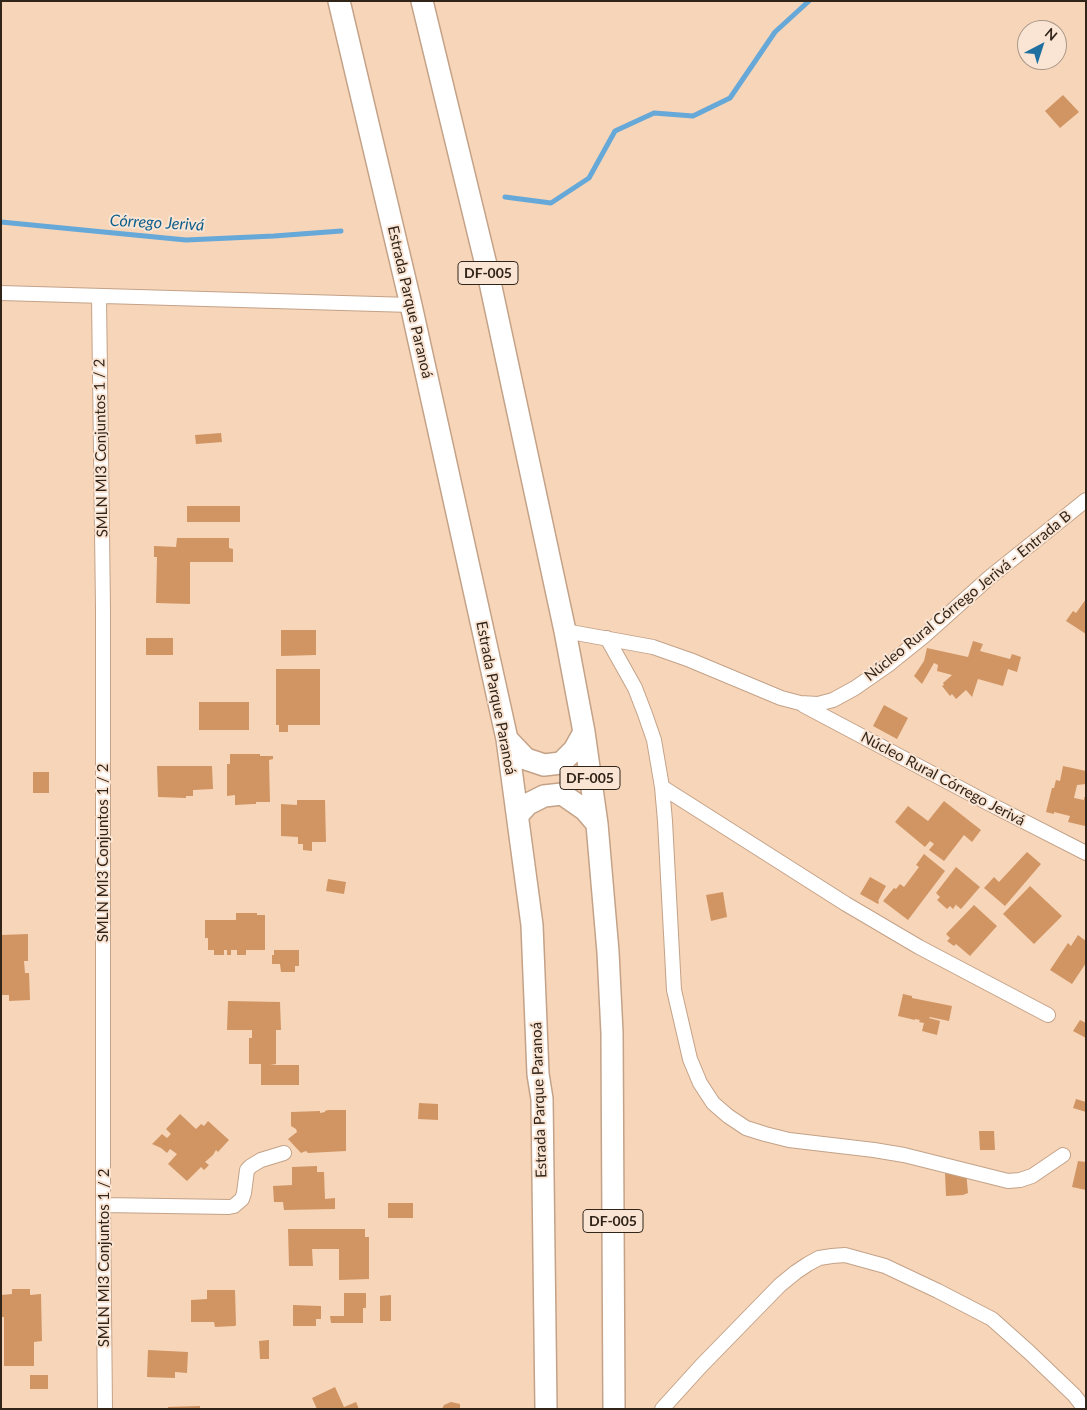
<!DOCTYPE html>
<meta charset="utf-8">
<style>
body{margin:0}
#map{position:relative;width:1087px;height:1410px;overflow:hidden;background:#f7d5b9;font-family:Lato,sans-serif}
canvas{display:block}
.frame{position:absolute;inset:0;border:2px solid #312419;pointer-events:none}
.north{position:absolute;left:1017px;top:20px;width:50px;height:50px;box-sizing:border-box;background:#fae5d4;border:1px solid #aa9889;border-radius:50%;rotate:40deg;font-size:14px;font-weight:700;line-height:20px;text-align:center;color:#312419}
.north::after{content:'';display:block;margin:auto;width:18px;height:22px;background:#1f70a1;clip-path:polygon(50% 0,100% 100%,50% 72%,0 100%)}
</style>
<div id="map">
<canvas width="1087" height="1410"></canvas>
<div class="frame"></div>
<div class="north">N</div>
</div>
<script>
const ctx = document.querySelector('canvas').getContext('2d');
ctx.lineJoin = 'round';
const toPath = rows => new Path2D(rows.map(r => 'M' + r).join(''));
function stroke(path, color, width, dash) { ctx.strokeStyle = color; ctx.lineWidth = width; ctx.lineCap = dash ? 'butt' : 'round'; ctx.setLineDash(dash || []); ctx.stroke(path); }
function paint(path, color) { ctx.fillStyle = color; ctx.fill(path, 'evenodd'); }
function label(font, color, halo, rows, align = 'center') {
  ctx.font = font + ' Lato,sans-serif'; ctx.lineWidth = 4; ctx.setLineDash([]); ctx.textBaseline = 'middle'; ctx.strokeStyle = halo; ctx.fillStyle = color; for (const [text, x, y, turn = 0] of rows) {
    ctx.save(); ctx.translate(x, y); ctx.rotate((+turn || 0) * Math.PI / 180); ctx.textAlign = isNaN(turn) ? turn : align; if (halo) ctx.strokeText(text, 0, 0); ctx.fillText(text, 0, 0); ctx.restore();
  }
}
stroke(toPath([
 [505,197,551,203,589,178,615,131,654,113,693,116,730,98,775,32,809,1],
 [1,222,186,240,274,236,341,231]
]), '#66a8d8', 5);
paint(toPath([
 [1063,95,1079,112,1060,128,1045,111],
 [221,433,222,442,196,444,195,435],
 [187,506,240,506,240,522,187,522],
 [177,538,229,538,229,548,233,549,233,562,190,562,190,604,156,603,157,557,154,557,154,546,176,547],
 [1086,599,1086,634,1066,621,1073,611,1076,613],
 [281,630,316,630,316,655,281,656],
 [146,638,173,638,173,655,146,655],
 [973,641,983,644,980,651,1010,659,1012,654,1021,657,1017,672,1008,669,1003,686,978,679,972,697,966,690,956,699,952,694,950,696,942,686,944,685,943,683,952,675,937,671,938,665,934,663,922,684,914,676,924,661,927,648,968,657],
 [276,669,320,669,320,725,288,725,288,732,279,732,279,725,276,725],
 [199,702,249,702,249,730,199,730],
 [884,705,908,718,897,739,873,726],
 [230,754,260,754,260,756,273,756,273,759,269,760,270,802,256,802,256,804,253,804,235,805,235,795,227,796,227,764,230,764],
 [157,766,212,766,213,789,193,790,193,796,186,796,186,798,158,797],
 [1063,766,1086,771,1086,784,1077,785,1074,798,1084,800,1084,797,1086,798,1085,826,1068,822,1070,816,1054,812,1054,814,1046,812,1052,788,1054,788,1056,780,1060,781],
 [33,772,49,772,49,793,33,793],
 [297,800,325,800,326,842,312,842,312,851,303,850,303,844,298,844,298,837,281,836,281,804,297,805],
 [944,801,981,830,972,842,964,835,944,861,929,850,934,844,930,841,925,847,895,822,908,806,928,821],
 [1027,852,1041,864,1005,906,984,888,994,877,999,882],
 [924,854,945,871,908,920,883,901,894,888,896,889,900,884,904,887,919,867,916,865],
 [956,867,980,887,961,909,956,905,957,903,953,909,950,906,947,909,937,900,940,897,936,893],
 [870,877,886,886,878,901,879,902,878,904,860,894],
 [328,879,346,882,344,894,326,891],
 [1030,886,1062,916,1034,944,1003,914],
 [723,892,727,917,711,921,706,895],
 [974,905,997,926,970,956,956,944,954,946,947,941,950,938,946,934],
 [236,913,257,913,257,915,265,915,265,950,246,950,246,955,237,955,237,950,231,950,231,955,227,955,227,950,224,950,224,955,214,955,214,950,208,950,208,938,205,938,205,920,236,920],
 [28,934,28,961,24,961,25,973,29,973,30,1000,9,1001,9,995,1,995,1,935],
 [1078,935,1086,941,1086,963,1072,984,1050,970,1068,943,1071,946],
 [274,950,299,950,299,966,295,966,295,972,281,972,280,964,272,964,272,955,274,955],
 [903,994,912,996,912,998,952,1006,949,1021,930,1017,929,1018,940,1021,937,1035,922,1031,924,1023,919,1022,920,1020,915,1019,915,1020,898,1016],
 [228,1001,280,1002,281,1030,276,1030,276,1064,270,1065,299,1065,299,1085,261,1085,261,1064,249,1064,249,1038,252,1038,252,1030,227,1030],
 [1080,1020,1086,1023,1086,1038,1073,1031],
 [1076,1099,1086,1102,1086,1112,1073,1108],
 [419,1103,438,1104,438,1120,418,1119],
 [328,1110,346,1110,346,1151,308,1153,306,1151,301,1153,288,1139,297,1132,296,1129,291,1126,291,1112,320,1111,320,1113,325,1112,325,1111],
 [180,1114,196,1129,201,1124,204,1126,208,1121,229,1140,218,1152,216,1150,213,1155,205,1162,209,1165,204,1170,201,1167,187,1181,168,1164,177,1154,170,1149,167,1153,161,1148,152,1144,162,1134,167,1138,171,1134,166,1129],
 [979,1131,994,1131,995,1150,980,1150],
 [1078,1161,1086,1162,1086,1190,1072,1187],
 [317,1166,317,1172,324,1172,325,1199,335,1198,335,1209,284,1210,283,1202,274,1202,273,1186,292,1185,292,1167],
 [966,1171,968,1193,963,1195,946,1196,945,1172],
 [388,1203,413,1203,413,1218,388,1218],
 [288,1229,365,1229,365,1237,369,1237,369,1279,339,1280,339,1249,312,1249,313,1266,289,1266],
 [12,1289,30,1289,30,1295,41,1294,42,1341,34,1342,34,1366,4,1366,4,1317,1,1317,1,1295,12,1294],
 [207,1290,235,1290,236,1325,235,1326,215,1327,214,1322,191,1322,191,1300,207,1299],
 [344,1293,366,1293,366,1308,363,1308,363,1323,331,1323,330,1316,344,1316],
 [391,1295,391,1321,380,1321,380,1296],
 [293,1305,321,1306,321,1319,316,1319,316,1326,293,1326],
 [269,1340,269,1359,260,1359,259,1341],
 [148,1350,188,1352,187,1373,175,1372,175,1378,147,1377],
 [30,1375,48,1375,48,1389,30,1389],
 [335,1387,344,1407,356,1402,359,1409,317,1409,312,1398],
 [451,1402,460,1404,460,1409,442,1409,444,1405],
 [200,1406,200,1409,168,1409,168,1407]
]), '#d09563');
const minor = toPath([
 [1,293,411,305],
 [99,297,103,609,103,1205,105,1409],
 [565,631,653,647,690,660,781,698,800,703,818,704,833,700,855,688,888,665,924,636,990,577,1086,500],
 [607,638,635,688,645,714,654,740,662,787,665,821,674,990,690,1059,700,1083,713,1103,728,1116,746,1128,765,1134,789,1140,874,1150,904,1155,1008,1181,1020,1180,1032,1176,1063,1155],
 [803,705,986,802,1086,853],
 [662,787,846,904,919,947,1048,1015],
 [103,1205,229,1207,234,1206,242,1199,244,1193,247,1170,251,1166,261,1160,284,1153],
 [662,1409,701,1366,780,1285,796,1272,808,1264,819,1258,832,1256,845,1255,885,1266,938,1291,992,1319,1029,1352,1074,1395,1085,1409]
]);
const primary = toPath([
 [339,1,411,305,507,739,532,925,538,1074,542,1099,546,1409],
 [422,1,488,273,565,631,584,732,597,824,608,952,612,1033,614,1409],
 [507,739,526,759,544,765,561,763,574,750,584,732],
 [518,815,528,804,544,796,562,794,585,810,597,824]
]);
stroke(minor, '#c3a288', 16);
stroke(primary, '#c3a288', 24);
stroke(minor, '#fff', 14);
stroke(primary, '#fff', 21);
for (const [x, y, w] of [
 [488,273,60],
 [590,778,60],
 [613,1221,60]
]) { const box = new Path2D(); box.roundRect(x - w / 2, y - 11.5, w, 23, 4); ctx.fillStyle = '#fae5d4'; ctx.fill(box); stroke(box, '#312419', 1); }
label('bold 14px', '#312419', null, [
 ["DF-005",488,273],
 ["DF-005",590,778],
 ["DF-005",613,1221]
]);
label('15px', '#312419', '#fae5d4', [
 ["Estrada Parque Paranoá",410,302,77],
 ["SMLN MI3 Conjuntos 1 / 2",101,448,-91],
 ["Núcleo Rural Córrego Jerivá - Entrada B",968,596,-39],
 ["Estrada Parque Paranoá",496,698,79],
 ["Núcleo Rural Córrego Jerivá",943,779,28],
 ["SMLN MI3 Conjuntos 1 / 2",103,853,-90],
 ["Estrada Parque Paranoá",539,1100,-92],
 ["SMLN MI3 Conjuntos 1 / 2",104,1258,-90]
]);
label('italic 16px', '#0d5e8b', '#fae5d4', [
 ["Córrego Jerivá",157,223,3]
]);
</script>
